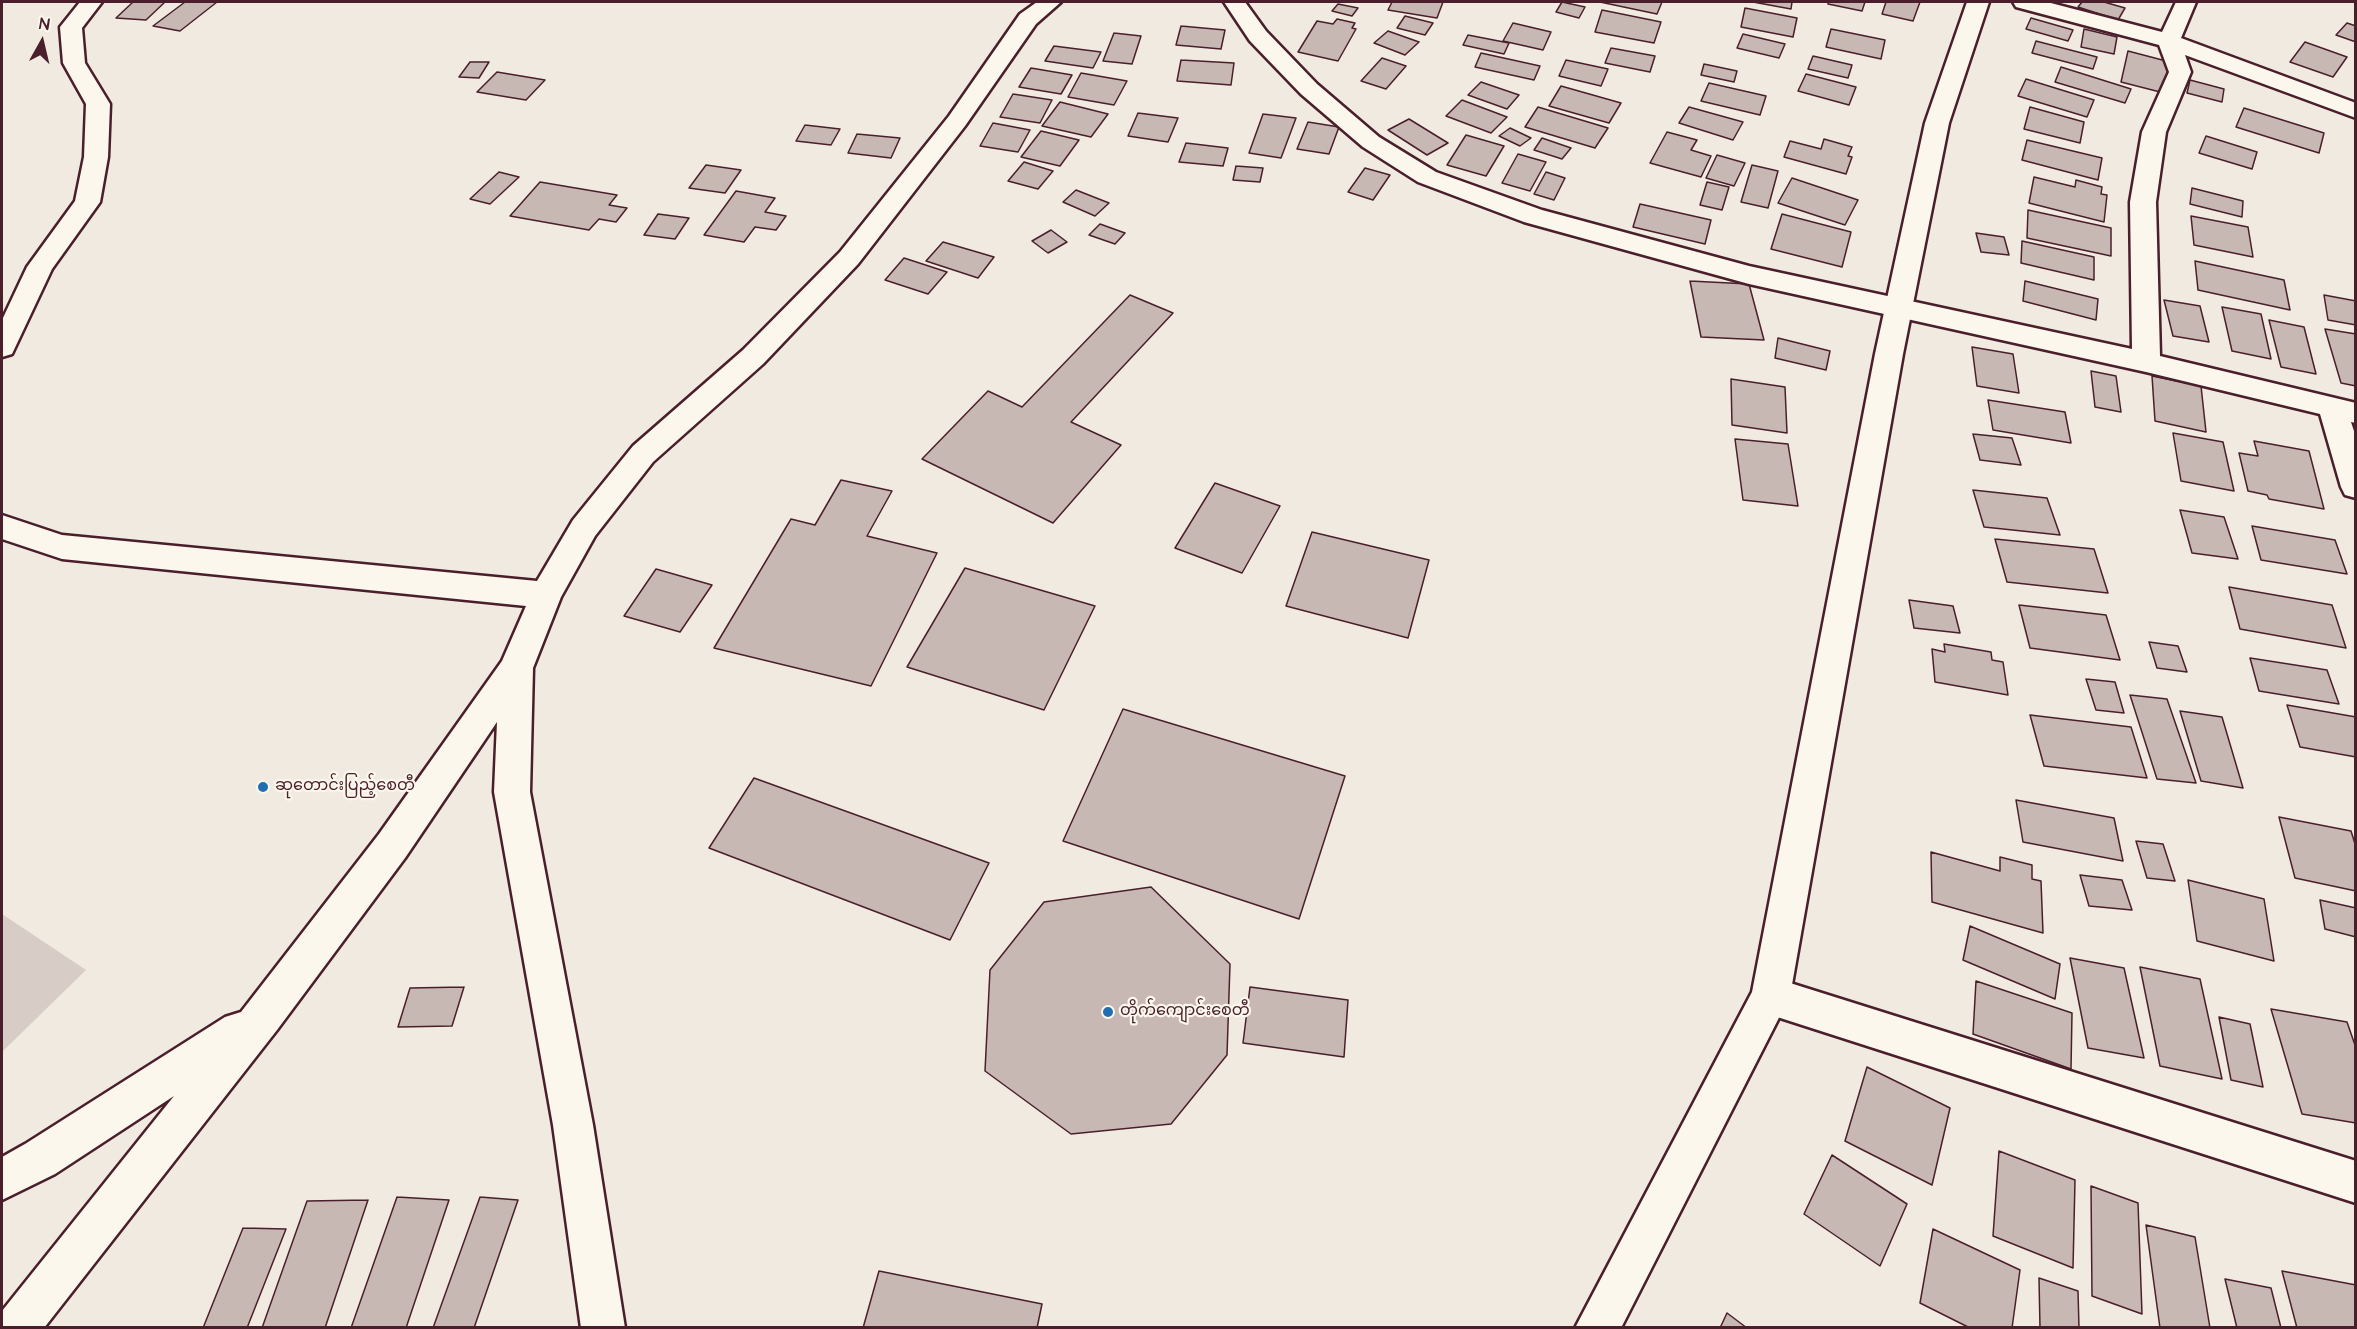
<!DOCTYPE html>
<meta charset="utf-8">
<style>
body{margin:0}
#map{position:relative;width:2357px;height:1329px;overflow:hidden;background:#f0eae0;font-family:"Architects Daughter",sans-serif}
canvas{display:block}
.frame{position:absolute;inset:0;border:3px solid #4a1f2b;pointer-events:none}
.north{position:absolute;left:12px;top:12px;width:60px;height:60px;-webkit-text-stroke:4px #fbf7ec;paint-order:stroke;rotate:8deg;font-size:16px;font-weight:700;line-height:24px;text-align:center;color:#4a1f2b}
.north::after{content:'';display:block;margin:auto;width:21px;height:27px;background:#4a1f2b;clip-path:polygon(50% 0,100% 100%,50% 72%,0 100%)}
</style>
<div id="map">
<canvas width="2357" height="1329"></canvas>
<div class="frame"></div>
<div class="north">N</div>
</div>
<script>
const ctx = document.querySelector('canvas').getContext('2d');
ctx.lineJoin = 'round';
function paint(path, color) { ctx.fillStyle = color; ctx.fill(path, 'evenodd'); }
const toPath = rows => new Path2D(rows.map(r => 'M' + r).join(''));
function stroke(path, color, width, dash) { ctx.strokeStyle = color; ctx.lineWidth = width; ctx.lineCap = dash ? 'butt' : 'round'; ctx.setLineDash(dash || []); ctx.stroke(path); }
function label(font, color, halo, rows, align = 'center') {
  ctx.font = font + ' "Architects Daughter","Noto Sans Myanmar",sans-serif'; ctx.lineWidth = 4.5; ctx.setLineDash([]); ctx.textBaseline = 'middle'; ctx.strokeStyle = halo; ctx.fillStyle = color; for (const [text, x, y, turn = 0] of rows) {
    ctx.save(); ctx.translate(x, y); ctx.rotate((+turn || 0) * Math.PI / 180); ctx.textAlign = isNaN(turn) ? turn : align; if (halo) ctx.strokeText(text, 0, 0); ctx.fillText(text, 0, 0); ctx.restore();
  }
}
paint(toPath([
 [2,914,86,970,2,1052]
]), '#d8ccc6');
const building = toPath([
 [133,2,165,2,146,20,116,18,133,2],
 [185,2,217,2,180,31,153,26,185,2],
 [1392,2,1443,2,1437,18,1388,10,1392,2],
 [1562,2,1585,7,1579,18,1556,12,1562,2],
 [1600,2,1662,2,1657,14,1600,2],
 [1753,2,1792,2,1791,9,1753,2],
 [1828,2,1865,2,1862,11,1828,4,1828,2],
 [1886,2,1920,2,1913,21,1882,14,1886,2],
 [2082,2,2104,2,2125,8,2118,20,2078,7,2082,2],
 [1338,4,1358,8,1352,16,1332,11,1338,4],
 [1745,8,1797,18,1793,37,1741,27,1745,8],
 [1602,10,1661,22,1654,43,1595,32,1602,10],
 [1405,16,1433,23,1425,35,1397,28,1405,16],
 [2031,18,2073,30,2068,41,2026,29,2031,18],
 [1337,19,1355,23,1352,28,1356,29,1338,61,1298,52,1317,21,1333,24,1337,19],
 [1513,23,1551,32,1543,50,1503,41,1513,23],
 [2347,23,2356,26,2356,42,2336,35,2347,23],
 [1181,26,1225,30,1221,49,1176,45,1181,26],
 [1831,29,1885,40,1881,59,1826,47,1831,29],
 [2084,29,2117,37,2114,54,2081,47,2084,29],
 [1388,31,1419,42,1405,55,1374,43,1388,31],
 [1114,33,1141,36,1132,64,1103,61,1114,33],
 [1743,34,1785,44,1779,58,1737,48,1743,34],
 [1468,35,1509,43,1504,54,1463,45,1468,35],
 [2036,41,2097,57,2093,69,2032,53,2036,41],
 [2305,42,2347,57,2333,77,2290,62,2305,42],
 [1054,46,1101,52,1093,68,1045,61,1054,46],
 [1611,48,1655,56,1650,72,1605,63,1611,48],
 [2128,51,2170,62,2164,93,2121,82,2128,51],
 [1481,53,1540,66,1534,80,1475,67,1481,53],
 [1813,56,1852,65,1848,78,1808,69,1813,56],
 [1382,58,1406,66,1386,89,1361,81,1382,58],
 [1181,60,1234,63,1231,85,1177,81,1181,60],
 [1566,60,1608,69,1601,86,1559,76,1566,60],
 [470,62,489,62,479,78,459,77,470,62],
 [1704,64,1737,71,1734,82,1701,75,1704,64],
 [2061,67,2131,89,2125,103,2055,82,2061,67],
 [1031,68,1072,75,1061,94,1019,87,1031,68],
 [497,72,545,80,526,100,477,92,497,72],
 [1081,73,1127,81,1114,105,1068,97,1081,73],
 [1806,74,1856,87,1849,105,1798,91,1806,74],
 [2026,79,2094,100,2087,117,2018,96,2026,79],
 [2190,80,2224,89,2222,102,2187,93,2190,80],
 [1481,82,1519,95,1507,109,1468,95,1481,82],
 [1709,83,1766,96,1760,115,1701,101,1709,83],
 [1561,86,1621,103,1609,123,1549,106,1561,86],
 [1013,94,1052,100,1040,123,1000,117,1013,94],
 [1462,100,1507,117,1491,133,1446,116,1462,100],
 [1060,102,1108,114,1091,137,1042,126,1060,102],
 [1538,107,1608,128,1595,148,1525,127,1538,107],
 [1689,107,1743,122,1733,140,1679,123,1689,107],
 [2030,107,2084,122,2080,143,2024,129,2030,107],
 [2244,108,2324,133,2319,153,2236,127,2244,108],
 [1138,113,1178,118,1168,142,1128,136,1138,113],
 [1263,114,1296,118,1281,158,1249,153,1263,114],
 [1409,119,1448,143,1427,155,1388,130,1409,119],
 [1308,122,1339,127,1329,154,1297,149,1308,122],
 [993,123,1030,130,1018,152,980,146,993,123],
 [805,125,840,129,831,145,796,141,805,125],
 [1510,128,1531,138,1520,146,1499,136,1510,128],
 [1041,131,1079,140,1060,166,1021,157,1041,131],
 [1667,132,1697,140,1691,150,1711,156,1701,177,1650,163,1667,132],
 [857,134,900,138,891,158,848,153,857,134],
 [1466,135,1504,146,1486,176,1447,165,1466,135],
 [2206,136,2257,152,2252,169,2199,153,2206,136],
 [1542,138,1571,148,1562,159,1534,150,1542,138],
 [1824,139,1852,147,1848,156,1852,157,1846,174,1784,157,1790,141,1821,149,1824,139],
 [2027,140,2102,158,2098,180,2022,160,2027,140],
 [1186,143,1228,148,1223,166,1179,162,1186,143],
 [1518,154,1546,162,1530,191,1502,183,1518,154],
 [1717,155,1745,163,1734,186,1706,178,1717,155],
 [1024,162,1053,171,1038,189,1008,181,1024,162],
 [706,165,741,170,725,193,689,188,706,165],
 [1752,165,1778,171,1768,208,1741,202,1752,165],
 [1236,166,1263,168,1260,182,1233,180,1236,166],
 [1365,168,1390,175,1373,200,1348,192,1365,168],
 [499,172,519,177,490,204,470,199,499,172],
 [1546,172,1565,178,1554,200,1534,194,1546,172],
 [2034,177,2075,187,2076,180,2102,187,2101,194,2107,195,2104,222,2029,203,2034,177],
 [1792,178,1858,200,1845,225,1778,203,1792,178],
 [540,182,617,195,609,205,627,208,616,222,599,219,589,230,510,216,540,182],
 [1707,182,1729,187,1722,210,1700,205,1707,182],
 [2192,188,2243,201,2242,217,2190,204,2192,188],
 [1076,190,1109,203,1095,216,1063,202,1076,190],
 [736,191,775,198,765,212,786,216,776,230,755,227,744,242,704,235,736,191],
 [1640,204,1711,220,1705,244,1633,227,1640,204],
 [2028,210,2111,228,2111,256,2027,238,2028,210],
 [658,214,689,218,675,239,644,235,658,214],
 [1782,214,1851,232,1842,267,1771,249,1782,214],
 [2191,216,2248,227,2253,257,2194,245,2191,216],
 [1100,224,1125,233,1115,244,1089,235,1100,224],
 [1051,230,1067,242,1048,253,1032,241,1051,230],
 [1976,233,2004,237,2009,255,1981,252,1976,233],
 [2022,241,2094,257,2094,280,2021,263,2022,241],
 [943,242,994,257,978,278,926,261,943,242],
 [904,258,947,272,928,294,885,280,904,258],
 [2195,261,2284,280,2290,310,2198,290,2195,261],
 [1690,281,1749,284,1764,340,1701,337,1690,281],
 [2025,281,2098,299,2096,320,2023,301,2025,281],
 [1130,295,1173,313,1071,422,1121,445,1053,523,922,459,988,391,1022,407,1130,295],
 [2324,295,2356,301,2356,325,2328,320,2324,295],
 [2164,300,2200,306,2209,342,2173,336,2164,300],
 [2222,307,2261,314,2271,359,2232,351,2222,307],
 [2269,320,2304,327,2316,374,2281,367,2269,320],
 [2325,329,2356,334,2356,386,2341,383,2325,329],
 [1778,338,1830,351,1826,370,1775,358,1778,338],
 [1972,347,2013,354,2019,393,1977,386,1972,347],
 [2091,371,2116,376,2121,412,2095,407,2091,371],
 [2152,376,2201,386,2206,432,2155,421,2152,376],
 [1731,379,1785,387,1787,433,1732,425,1731,379],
 [1988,400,2065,412,2071,443,1993,430,1988,400],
 [2173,433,2223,442,2234,491,2181,481,2173,433],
 [1973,434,2012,438,2021,465,1980,460,1973,434],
 [1735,439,1788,444,1798,506,1743,500,1735,439],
 [2254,441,2309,451,2324,509,2269,499,2267,495,2248,491,2239,453,2258,456,2254,441],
 [841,480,892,491,867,536,937,553,871,686,714,648,791,519,815,525,841,480],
 [1215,483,1280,506,1242,573,1175,548,1215,483],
 [1973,490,2047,498,2060,535,1984,527,1973,490],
 [2180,510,2224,517,2238,559,2192,553,2180,510],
 [2252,526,2335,540,2347,574,2261,560,2252,526],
 [1312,532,1429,560,1408,638,1286,606,1312,532],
 [1995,539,2094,549,2108,593,2007,582,1995,539],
 [965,568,1095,606,1044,710,907,667,965,568],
 [656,569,712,585,680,632,624,616,656,569],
 [2229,587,2332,605,2346,648,2240,629,2229,587],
 [1909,600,1953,606,1960,633,1914,628,1909,600],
 [2019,605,2106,615,2120,660,2030,648,2019,605],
 [2149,642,2178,646,2187,672,2157,668,2149,642],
 [1944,644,1991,652,1992,660,2003,662,2008,695,1935,682,1932,649,1945,652,1944,644],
 [2250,658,2327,670,2339,704,2259,691,2250,658],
 [2086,679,2115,682,2124,713,2096,710,2086,679],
 [2130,695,2167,699,2196,783,2157,779,2130,695],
 [2287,705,2356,717,2356,757,2300,747,2287,705],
 [1123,709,1345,776,1299,919,1063,841,1123,709],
 [2180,711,2222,717,2243,788,2201,781,2180,711],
 [2030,715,2131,727,2147,778,2044,766,2030,715],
 [754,778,989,863,950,940,709,848,754,778],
 [2016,800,2114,818,2123,861,2023,842,2016,800],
 [2279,817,2351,831,2356,847,2356,891,2295,878,2279,817],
 [2136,841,2163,844,2175,881,2147,878,2136,841],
 [1931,852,2000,871,2000,857,2032,865,2032,879,2041,881,2043,933,1932,902,1931,852],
 [2080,875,2122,880,2132,910,2089,906,2080,875],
 [2188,880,2264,899,2274,961,2197,941,2188,880],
 [1151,887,1230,964,1227,1055,1171,1124,1071,1134,985,1071,990,970,1044,902,1151,887],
 [2320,900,2356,908,2356,937,2325,929,2320,900],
 [1970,926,2060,964,2055,999,1963,960,1970,926],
 [2070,958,2124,968,2144,1058,2088,1048,2070,958],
 [2140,967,2200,979,2222,1079,2160,1066,2140,967],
 [1976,981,2072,1013,2071,1069,1973,1034,1976,981],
 [464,987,452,1026,398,1027,410,988,464,987],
 [1250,987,1348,1000,1344,1057,1243,1043,1250,987],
 [2271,1009,2347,1022,2356,1048,2356,1123,2302,1114,2271,1009],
 [2219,1017,2250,1024,2263,1087,2231,1080,2219,1017],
 [1867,1067,1950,1108,1932,1185,1845,1141,1867,1067],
 [1999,1151,2075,1180,2073,1268,1993,1236,1999,1151],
 [1832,1155,1907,1204,1880,1266,1804,1214,1832,1155],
 [2091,1186,2138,1203,2142,1314,2092,1296,2091,1186],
 [397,1197,449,1200,406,1328,351,1328,397,1197],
 [480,1197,518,1200,474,1328,433,1328,480,1197],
 [368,1200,325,1328,262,1328,307,1201,368,1200],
 [2146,1225,2195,1237,2210,1328,2160,1328,2146,1225],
 [243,1228,286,1229,247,1328,203,1328,243,1228],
 [1933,1229,2020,1270,2012,1328,1970,1328,1920,1303,1933,1229],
 [879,1271,1042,1304,1037,1328,863,1328,879,1271],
 [2282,1271,2356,1285,2356,1328,2297,1328,2282,1271],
 [2039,1278,2078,1291,2079,1328,2040,1328,2039,1278],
 [2225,1279,2271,1288,2281,1328,2237,1328,2225,1279],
 [1727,1313,1747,1328,1720,1328,1727,1313]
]);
paint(building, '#c8b8b3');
stroke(building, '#4a1f2b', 1.5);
const street = toPath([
 [80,2,102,2,82,28,85,63,110,104,108,157,100,202,52,269,12,354,2,357,2,320,27,267,75,201,84,157,86,104,63,63,60,27,80,2],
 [1037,2,1061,2,1036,24,965,126,858,264,763,364,653,462,595,536,561,597,533,668,530,792,593,1125,625,1328,581,1328,553,1125,494,792,497,722,405,858,277,1030,44,1328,2,1328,2,1311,174,1096,55,1174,2,1200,2,1157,25,1144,225,1017,241,1012,379,834,502,661,526,606,62,559,2,539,2,515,62,535,537,581,573,520,633,446,743,350,840,252,949,116,1020,14,1037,2],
 [1224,2,1245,2,1266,31,1317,84,1379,137,1436,172,1542,210,1749,266,2132,349,2130,202,2142,132,2169,72,2159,45,2016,7,2013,2,2047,2,2162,32,2176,2,2196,2,2181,38,2356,103,2356,118,2185,55,2191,72,2166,132,2156,202,2160,356,2356,403,2356,423,2351,422,2356,437,2356,498,2345,495,2341,487,2320,414,2146,372,1749,284,1524,222,1418,182,1363,147,1301,94,1250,41,1224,2],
 [1771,977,2356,1161,2356,1203,1771,1015,1757,1009,1752,996,1757,983,1771,977]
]);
const secondary = toPath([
 [1967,2,1989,2,1949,123,1903,354,1790,996,1621,1328,1575,1328,1752,992,1875,354,1925,123,1967,2]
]);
stroke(street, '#4a1f2b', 5);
stroke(secondary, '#4a1f2b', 5);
paint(street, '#fbf7ec');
paint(secondary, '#fbf7ec');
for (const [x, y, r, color] of [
 [263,787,6,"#1f6fb2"],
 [1108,1012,6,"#1f6fb2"]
]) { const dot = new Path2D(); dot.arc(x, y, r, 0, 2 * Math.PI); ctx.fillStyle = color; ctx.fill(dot); stroke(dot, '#fbf7ec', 2); }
label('16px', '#4a1f2b', '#fbf7ec', [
 ["ဆုတောင်းပြည့်စေတီ",275,787],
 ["တိုက်ကျောင်းစေတီ",1120,1012]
], 'left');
</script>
